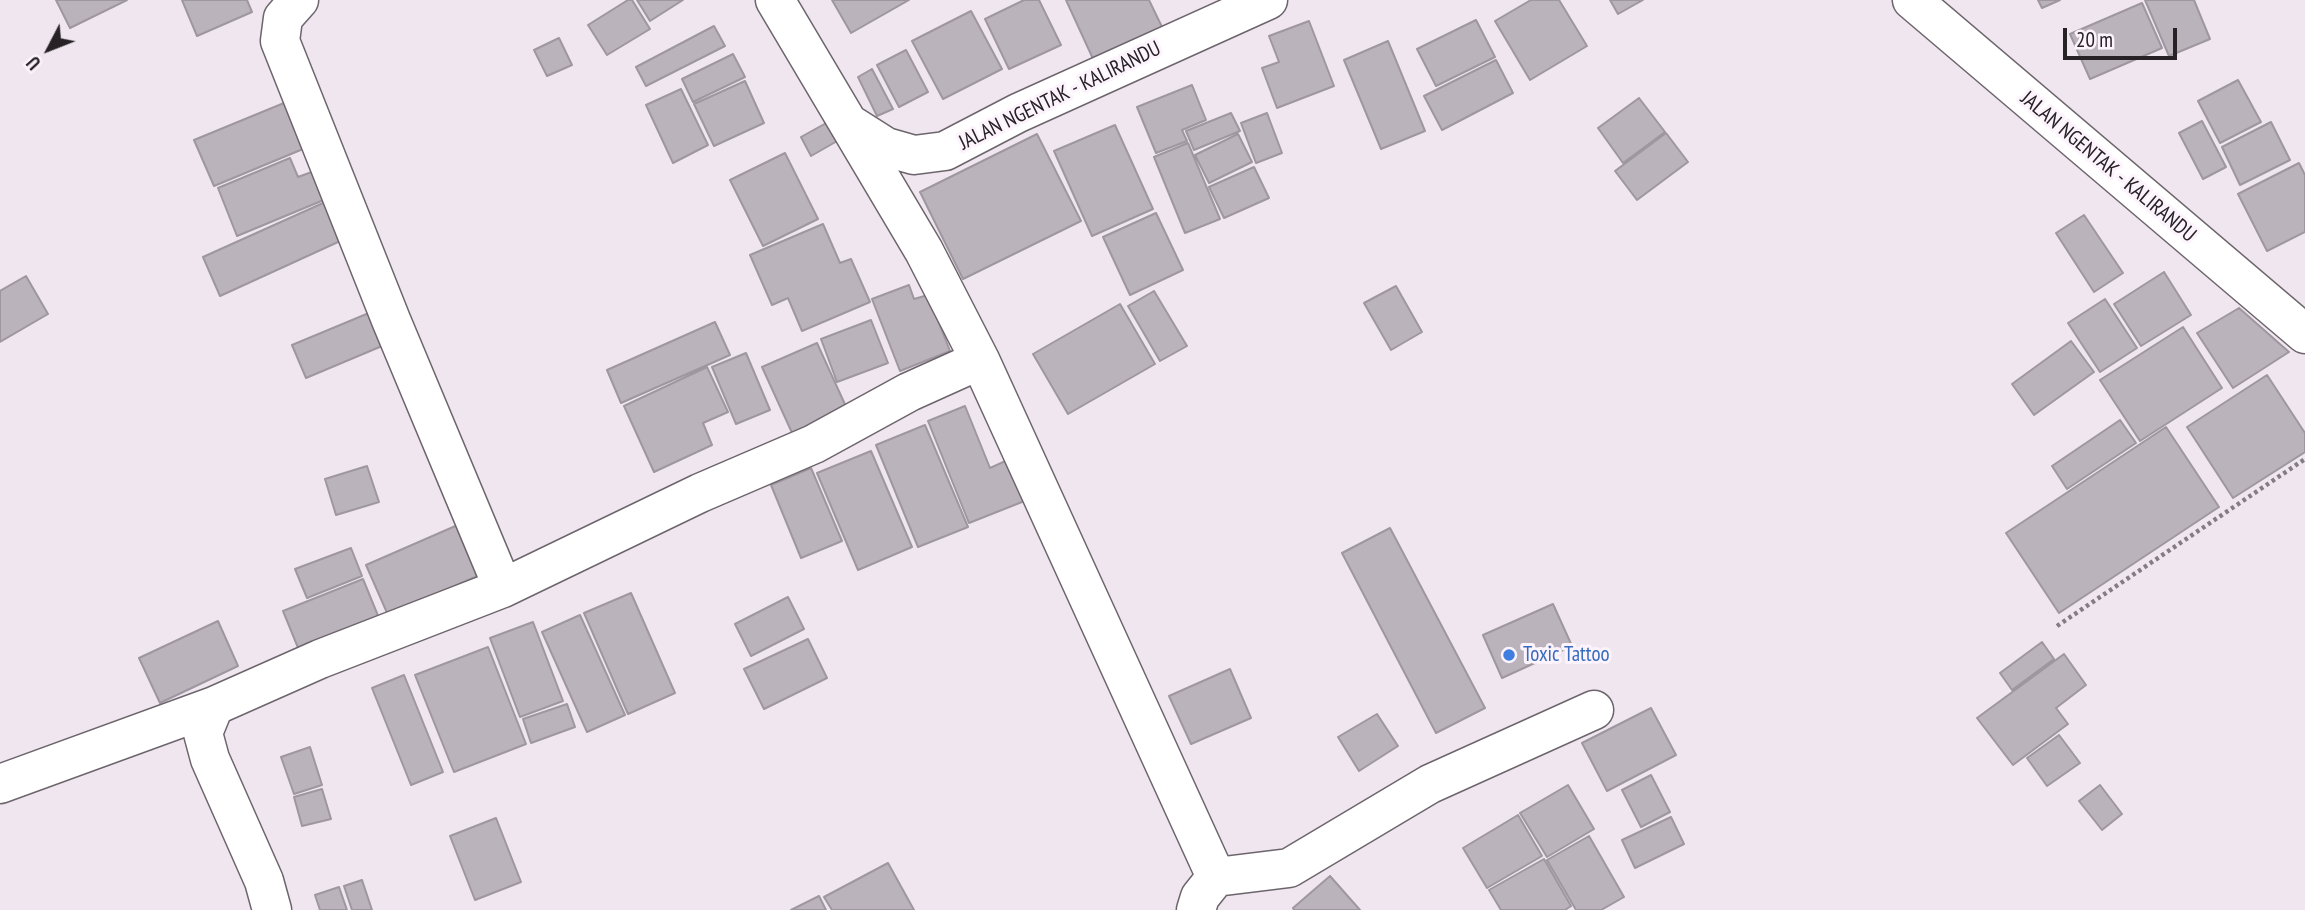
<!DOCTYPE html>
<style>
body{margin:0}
#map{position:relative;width:2305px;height:910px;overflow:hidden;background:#f0e6ef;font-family:"PT Sans Narrow",sans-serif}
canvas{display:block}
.north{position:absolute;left:14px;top:14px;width:70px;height:70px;-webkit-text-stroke:5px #fdf3fc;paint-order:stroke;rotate:228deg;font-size:19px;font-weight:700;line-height:28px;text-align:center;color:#262226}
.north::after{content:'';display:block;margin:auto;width:24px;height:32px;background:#262226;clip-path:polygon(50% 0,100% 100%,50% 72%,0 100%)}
.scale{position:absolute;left:2063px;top:28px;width:114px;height:32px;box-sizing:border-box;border:4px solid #262226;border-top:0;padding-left:9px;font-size:21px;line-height:24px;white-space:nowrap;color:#262226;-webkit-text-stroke:5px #fdf3fc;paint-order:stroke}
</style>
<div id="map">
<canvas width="2305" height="910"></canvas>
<div class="north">U</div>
<div class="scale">20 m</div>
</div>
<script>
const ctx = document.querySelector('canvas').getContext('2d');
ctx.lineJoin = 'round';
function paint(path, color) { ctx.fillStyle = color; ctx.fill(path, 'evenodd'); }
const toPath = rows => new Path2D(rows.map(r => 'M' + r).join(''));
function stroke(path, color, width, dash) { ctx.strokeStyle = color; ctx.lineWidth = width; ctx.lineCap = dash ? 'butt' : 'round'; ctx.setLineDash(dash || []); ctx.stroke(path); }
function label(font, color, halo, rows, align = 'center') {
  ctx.font = font + ' "PT Sans Narrow",sans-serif'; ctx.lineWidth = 6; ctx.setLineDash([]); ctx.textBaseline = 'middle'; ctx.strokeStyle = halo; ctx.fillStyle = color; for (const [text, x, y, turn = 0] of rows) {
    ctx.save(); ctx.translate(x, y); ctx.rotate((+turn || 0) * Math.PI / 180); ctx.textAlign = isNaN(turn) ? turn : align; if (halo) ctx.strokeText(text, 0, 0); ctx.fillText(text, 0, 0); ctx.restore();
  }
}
const building = toPath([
 [56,0,127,0,70,28,56,0],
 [182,0,247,0,252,12,197,36,182,0],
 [628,0,632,0,650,29,607,55,588,25,628,0],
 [637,0,683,0,650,21,637,0],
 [832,0,909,0,851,33,832,0],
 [1024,0,1039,0,1061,45,1009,69,985,19,1024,0],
 [1066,0,1149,0,1163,29,1094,61,1066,0],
 [1531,0,1559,0,1587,46,1530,80,1495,21,1531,0],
 [1610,0,1643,0,1618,14,1610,0],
 [2038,0,2060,0,2042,8,2038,0],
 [2145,0,2194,0,2210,39,2169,56,2145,0],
 [2142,3,2162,48,2090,79,2070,34,2142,3],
 [971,11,1002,69,943,99,912,41,971,11],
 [1476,20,1495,57,1436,86,1417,49,1476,20],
 [1309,21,1334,86,1277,108,1262,68,1279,62,1269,36,1309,21],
 [714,26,725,46,646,86,636,67,714,26],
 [559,38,572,65,547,76,534,50,559,38],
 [1388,41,1425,131,1381,149,1344,60,1388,41],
 [906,50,928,92,899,107,877,65,906,50],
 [733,54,745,77,693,102,682,79,733,54],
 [1496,60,1513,93,1442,130,1424,96,1496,60],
 [872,69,893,109,877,116,858,77,872,69],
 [2238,80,2261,122,2220,143,2198,101,2238,80],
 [745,81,764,123,714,146,694,104,745,81],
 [1192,85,1206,120,1182,130,1187,141,1156,153,1137,107,1192,85],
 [681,89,708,145,673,163,646,105,681,89],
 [1639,98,1665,132,1623,163,1598,128,1639,98],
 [284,103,303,149,214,186,194,140,284,103],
 [1231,113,1240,131,1194,150,1186,131,1231,113],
 [1267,113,1282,153,1256,163,1241,123,1267,113],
 [2202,121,2226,167,2203,179,2179,133,2202,121],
 [828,122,839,140,811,156,801,137,828,122],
 [2271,122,2290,160,2240,185,2222,147,2271,122],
 [1115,125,1153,209,1092,236,1054,151,1115,125],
 [1666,133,1688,162,1637,200,1615,171,1666,133],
 [1037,134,1081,221,963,279,920,192,1037,134],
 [1238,134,1252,162,1209,183,1195,155,1238,134],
 [1188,143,1220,219,1185,233,1154,157,1188,143],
 [785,153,818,219,763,246,730,180,785,153],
 [290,158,298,177,320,169,331,197,237,236,218,188,290,158],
 [2299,163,2305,175,2305,232,2267,251,2238,194,2299,163],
 [1254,167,1269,198,1224,218,1209,187,1254,167],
 [332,199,349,237,220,296,203,257,332,199],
 [1156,213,1183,270,1130,295,1103,237,1156,213],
 [2084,215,2123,273,2094,292,2056,233,2084,215],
 [823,224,840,263,851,259,870,302,802,331,788,298,772,305,750,255,823,224],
 [2164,272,2191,315,2141,346,2114,304,2164,272],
 [26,276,48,314,0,342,0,291,26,276],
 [909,285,914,299,928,295,950,351,900,371,872,299,909,285],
 [1396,286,1422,332,1391,350,1364,303,1396,286],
 [1154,291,1187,346,1160,361,1128,306,1154,291],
 [2105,299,2137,348,2100,372,2068,323,2105,299],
 [1120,304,1155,364,1068,414,1033,354,1120,304],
 [2239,308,2289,352,2233,388,2197,333,2239,308],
 [369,313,382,346,306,378,292,345,369,313],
 [871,320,888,363,837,382,821,339,871,320],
 [715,322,730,355,621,403,607,370,715,322],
 [2183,327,2222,388,2140,441,2100,380,2183,327],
 [2071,341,2094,372,2034,415,2012,384,2071,341],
 [817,343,848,411,793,435,762,367,817,343],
 [746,353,770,410,736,424,712,367,746,353],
 [707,367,728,412,703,423,712,445,654,472,624,406,707,367],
 [2267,375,2305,433,2305,452,2233,498,2187,427,2267,375],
 [965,406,990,468,1010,459,1027,500,969,523,928,421,965,406],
 [2120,420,2136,443,2067,489,2052,466,2120,420],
 [925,425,968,527,918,547,876,445,925,425],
 [2166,427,2219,507,2059,613,2006,533,2166,427],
 [871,451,912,547,858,570,817,473,871,451],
 [367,466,379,502,336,515,325,479,367,466],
 [811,468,842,541,801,558,771,485,811,468],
 [460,524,482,574,388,615,366,565,460,524],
 [1390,528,1485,708,1436,733,1342,553,1390,528],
 [351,548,362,576,307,598,295,569,351,548],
 [363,579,381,623,301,655,283,611,363,579],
 [631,593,675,693,628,714,584,613,631,593],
 [788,597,804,629,751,656,735,624,788,597],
 [1553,604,1572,646,1502,678,1483,635,1553,604],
 [580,615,625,715,587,732,542,632,580,615],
 [218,621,238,666,160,703,139,658,218,621],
 [533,622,563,701,520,717,490,638,533,622],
 [808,639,827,678,764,709,744,669,808,639],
 [2042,642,2054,659,2012,690,2000,673,2042,642],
 [488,647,526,744,454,772,415,675,488,647],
 [2064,654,2086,685,2056,708,2068,724,2013,765,1977,718,2064,654],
 [1230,669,1251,718,1191,744,1169,696,1230,669],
 [404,675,443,772,411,785,372,688,404,675],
 [567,704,575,727,531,743,523,719,567,704],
 [1651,708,1676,755,1607,791,1582,743,1651,708],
 [1377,714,1398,746,1359,771,1338,737,1377,714],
 [2059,735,2080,763,2047,786,2027,758,2059,735],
 [310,747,322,785,294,794,281,757,310,747],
 [1651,775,1670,812,1641,827,1622,790,1651,775],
 [1568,785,1594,829,1547,857,1520,813,1568,785],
 [2100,785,2122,814,2102,830,2079,801,2100,785],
 [322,789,331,819,302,826,294,797,322,789],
 [1518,815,1542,856,1487,888,1463,848,1518,815],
 [1671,817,1684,844,1635,868,1622,840,1671,817],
 [496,818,521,882,475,900,450,836,496,818],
 [1589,836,1624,897,1601,910,1576,910,1547,860,1589,836],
 [1544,859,1571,906,1565,910,1501,910,1489,890,1544,859],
 [888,863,914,910,832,910,824,897,888,863],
 [1330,876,1360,910,1294,910,1293,908,1330,876],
 [362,880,372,910,352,910,344,886,362,880],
 [339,887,347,910,320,910,315,895,339,887],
 [819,896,826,910,791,910,819,896]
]);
paint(building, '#bbb3bc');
stroke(building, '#9e97a0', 2);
const minor = toPath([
 [299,0,283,18,280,41,391,320,503,588],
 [1912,0,2305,334],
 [853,126,886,147,914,155,945,151,1018,113,1268,0],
 [980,360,1216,877],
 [214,706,203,733,210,759,264,881,272,910],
 [0,784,214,706,320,659,503,588,700,493,814,444,909,392,980,360,924,251,775,0],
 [1196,910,1200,897,1216,877,1289,868,1430,784,1594,710]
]);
stroke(minor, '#6d656c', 41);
stroke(toPath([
 [2057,626,2305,459]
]), '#837d83', 4.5, [3.5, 3.5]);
stroke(minor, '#fff', 38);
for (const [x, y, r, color] of [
 [1509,655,7,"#3f7fe0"]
]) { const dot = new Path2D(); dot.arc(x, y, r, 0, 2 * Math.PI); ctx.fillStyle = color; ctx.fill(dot); stroke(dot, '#fdf3fc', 2.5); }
label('21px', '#262226', '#fdf3fc', [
 ["JALAN NGENTAK - KALIRANDU",1060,96,-26],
 ["JALAN NGENTAK - KALIRANDU",2108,167,40]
]);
label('21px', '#366cbe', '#fdf3fc', [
 ["Toxic Tattoo",1523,655]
], 'left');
</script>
